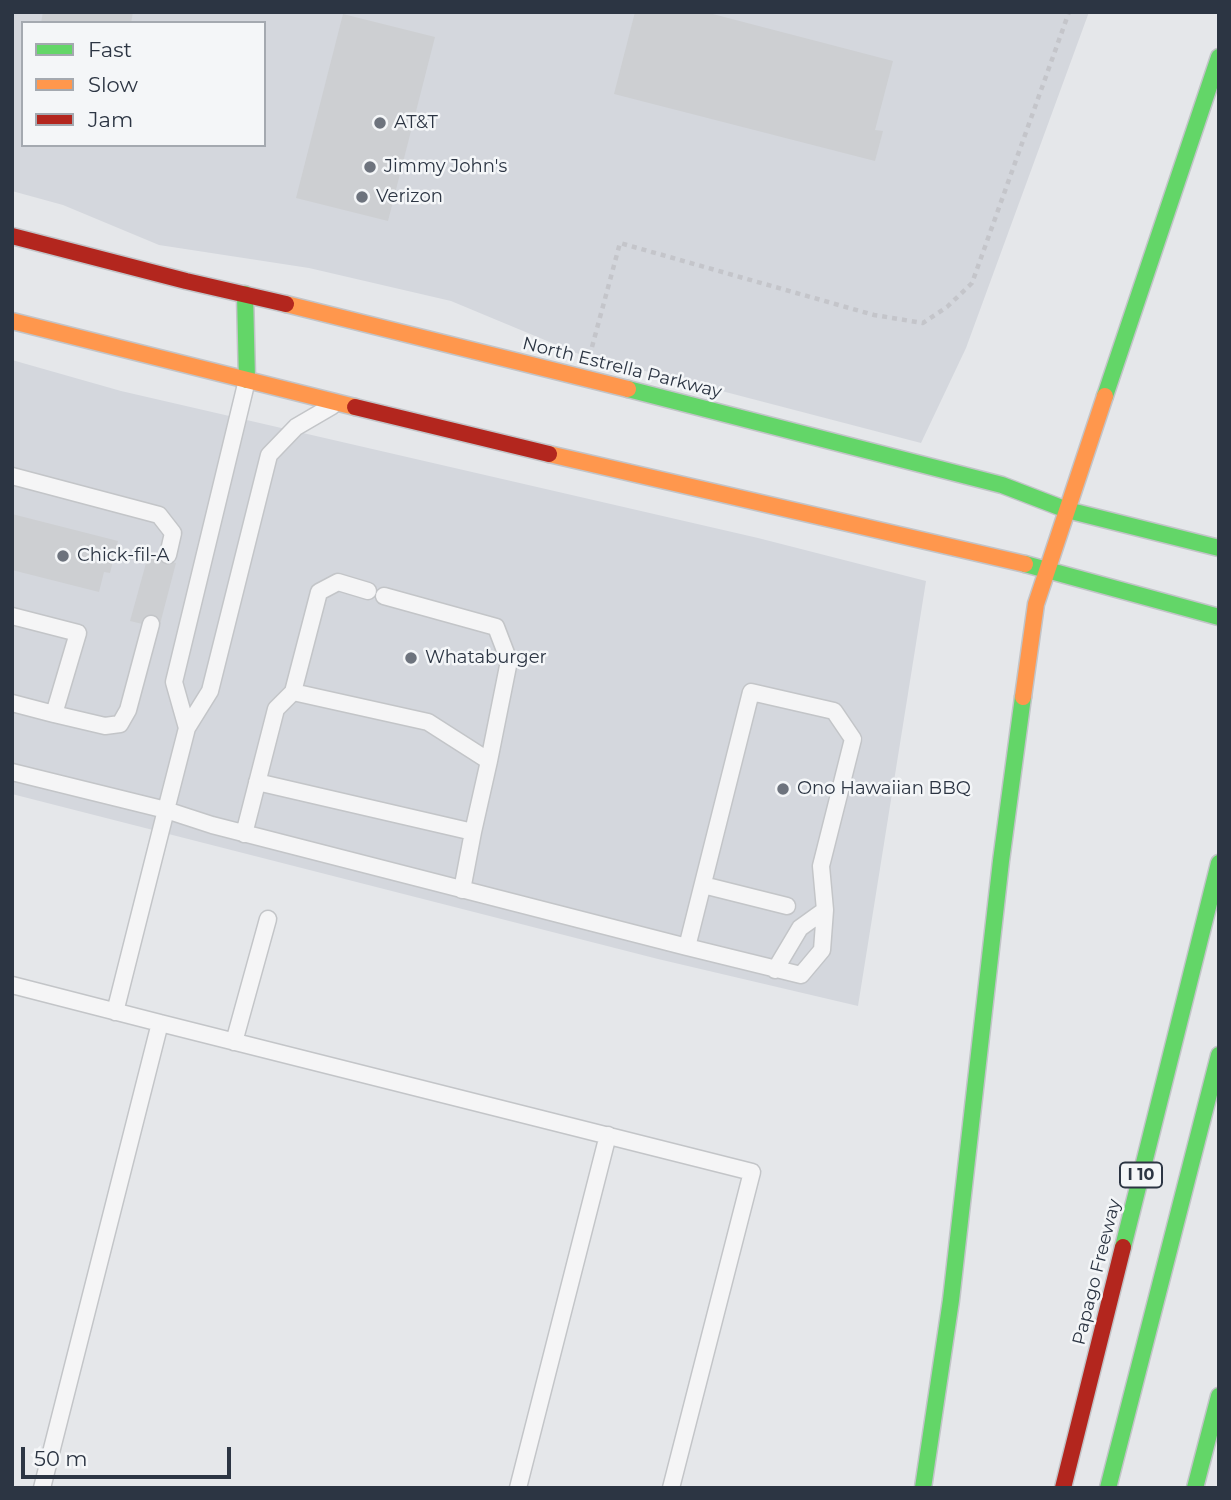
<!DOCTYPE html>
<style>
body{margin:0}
#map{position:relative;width:1231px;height:1500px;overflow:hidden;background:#e5e7ea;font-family:Montserrat,sans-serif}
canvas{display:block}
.frame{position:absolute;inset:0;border:14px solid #2c3543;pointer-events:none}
.legend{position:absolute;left:21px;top:21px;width:245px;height:126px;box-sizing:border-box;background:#f4f6f8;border:2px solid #a4a9b0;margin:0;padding:9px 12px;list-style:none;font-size:21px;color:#2c3543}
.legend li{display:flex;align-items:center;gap:14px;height:35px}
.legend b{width:35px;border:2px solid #a4a9b0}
.scale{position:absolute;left:21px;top:1447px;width:210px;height:32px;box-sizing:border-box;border:4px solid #2c3543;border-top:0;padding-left:9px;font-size:21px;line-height:24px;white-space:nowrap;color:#2c3543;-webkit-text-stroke:5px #f4f6f8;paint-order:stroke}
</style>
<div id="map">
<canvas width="1231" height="1500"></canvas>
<div class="frame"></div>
<ul class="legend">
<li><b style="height:9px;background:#63d668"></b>Fast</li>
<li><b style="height:9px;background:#ff974d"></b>Slow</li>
<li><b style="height:9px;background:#b3261e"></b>Jam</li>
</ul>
<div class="scale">50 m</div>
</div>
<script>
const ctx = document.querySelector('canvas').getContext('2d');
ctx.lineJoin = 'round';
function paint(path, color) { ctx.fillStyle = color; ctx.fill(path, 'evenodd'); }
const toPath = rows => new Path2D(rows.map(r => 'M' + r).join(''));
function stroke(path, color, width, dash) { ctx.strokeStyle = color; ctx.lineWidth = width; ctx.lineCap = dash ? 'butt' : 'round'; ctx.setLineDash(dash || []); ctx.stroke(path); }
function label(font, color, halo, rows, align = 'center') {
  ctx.font = font + ' Montserrat,sans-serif'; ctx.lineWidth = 5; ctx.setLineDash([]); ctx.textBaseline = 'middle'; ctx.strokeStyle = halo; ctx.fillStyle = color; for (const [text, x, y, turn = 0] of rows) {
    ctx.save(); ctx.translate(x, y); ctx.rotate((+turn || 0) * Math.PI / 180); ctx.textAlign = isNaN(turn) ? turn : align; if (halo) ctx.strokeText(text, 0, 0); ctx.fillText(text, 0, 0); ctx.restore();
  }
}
paint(toPath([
 [12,12,1089,12,966,348,921,443,576,353,451,301,309,268,159,245,63,205,12,191],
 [23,23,264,23,264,145,23,145],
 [12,360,121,391,758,538,926,581,858,1006,658,959,12,794]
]), '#d4d7dd');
paint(toPath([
 [43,12,133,12,131,23,41,23],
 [635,12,705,12,893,61,875,130,883,131,875,161,614,94],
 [343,14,435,37,388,221,296,198],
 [12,514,118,541,110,573,104,572,99,592,12,570],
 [148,556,176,563,159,628,130,621]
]), '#cdcfd2');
const lane = toPath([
 [12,476,159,515,173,533,168,555],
 [384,596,496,627,509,661,489,761],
 [12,616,78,633,54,714,12,703],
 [293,692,319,592,338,582,368,591],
 [54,714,105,726,120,724,128,710,151,624],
 [187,728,174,682,247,380],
 [12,772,166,810,187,728,210,691,269,455,296,427,332,406],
 [257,782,473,832],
 [244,834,276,709,293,692,428,722,489,761,473,832,462,890],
 [703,885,787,906],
 [775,970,800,928,825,910],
 [12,985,160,1023,42,1488],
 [115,1012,166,810,212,825,687,947,751,692,834,711,853,739,821,866,825,910,822,950,801,975,687,947],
 [160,1023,752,1172,671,1488],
 [234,1042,268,919],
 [518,1488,608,1135]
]);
const fast = toPath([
 [245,294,247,380],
 [628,389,1002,485,1067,510,1219,548],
 [1105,396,1219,57],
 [1025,564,1219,617],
 [1123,1247,1219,863],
 [923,1488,951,1300,1001,861,1023,697],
 [1108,1488,1219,1055],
 [1195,1488,1219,1396]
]);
const slow = toPath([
 [286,304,628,389],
 [12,321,355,407],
 [549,454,1025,564],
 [1023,697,1036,604,1105,396]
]);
const jam = toPath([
 [12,236,186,281,286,304],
 [355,407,549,454],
 [1063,1488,1123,1247]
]);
stroke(lane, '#c3c5c8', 19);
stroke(fast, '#c2c4c8', 19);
stroke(slow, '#c2c4c8', 19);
stroke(jam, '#c2c4c8', 19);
stroke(toPath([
 [592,347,620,243,874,315,923,323,947,307,972,283,1069,12]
]), '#c4c5ca', 4.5, [5, 5]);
stroke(lane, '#f5f5f6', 16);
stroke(fast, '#63d668', 16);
stroke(slow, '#ff974d', 16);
stroke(jam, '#b3261e', 16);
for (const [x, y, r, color] of [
 [380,123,7,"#6d737d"],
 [370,167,7,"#6d737d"],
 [362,197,7,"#6d737d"],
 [63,556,7,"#6d737d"],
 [411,658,7,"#6d737d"],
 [783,789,7,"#6d737d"]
]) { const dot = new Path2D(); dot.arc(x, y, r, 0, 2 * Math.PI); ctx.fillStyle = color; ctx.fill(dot); stroke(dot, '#f4f6f8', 2.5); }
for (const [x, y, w] of [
 [1141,1175,42]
]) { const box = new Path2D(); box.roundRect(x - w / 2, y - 12.5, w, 25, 5); ctx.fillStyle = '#f4f6f8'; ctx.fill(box); stroke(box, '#2c3543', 2); }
label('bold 16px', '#2c3543', null, [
 ["I 10",1141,1175]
]);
label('18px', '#2c3543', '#f4f6f8', [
 ["AT&T",394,123],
 ["Jimmy John's",384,167],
 ["Verizon",376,197],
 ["Chick-fil-A",77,556],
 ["Whataburger",425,658],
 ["Ono Hawaiian BBQ",797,789]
], 'left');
label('18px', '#2c3543', '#f4f6f8', [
 ["North Estrella Parkway",622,368,14],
 ["Papago Freeway",1097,1272,-76]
]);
</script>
